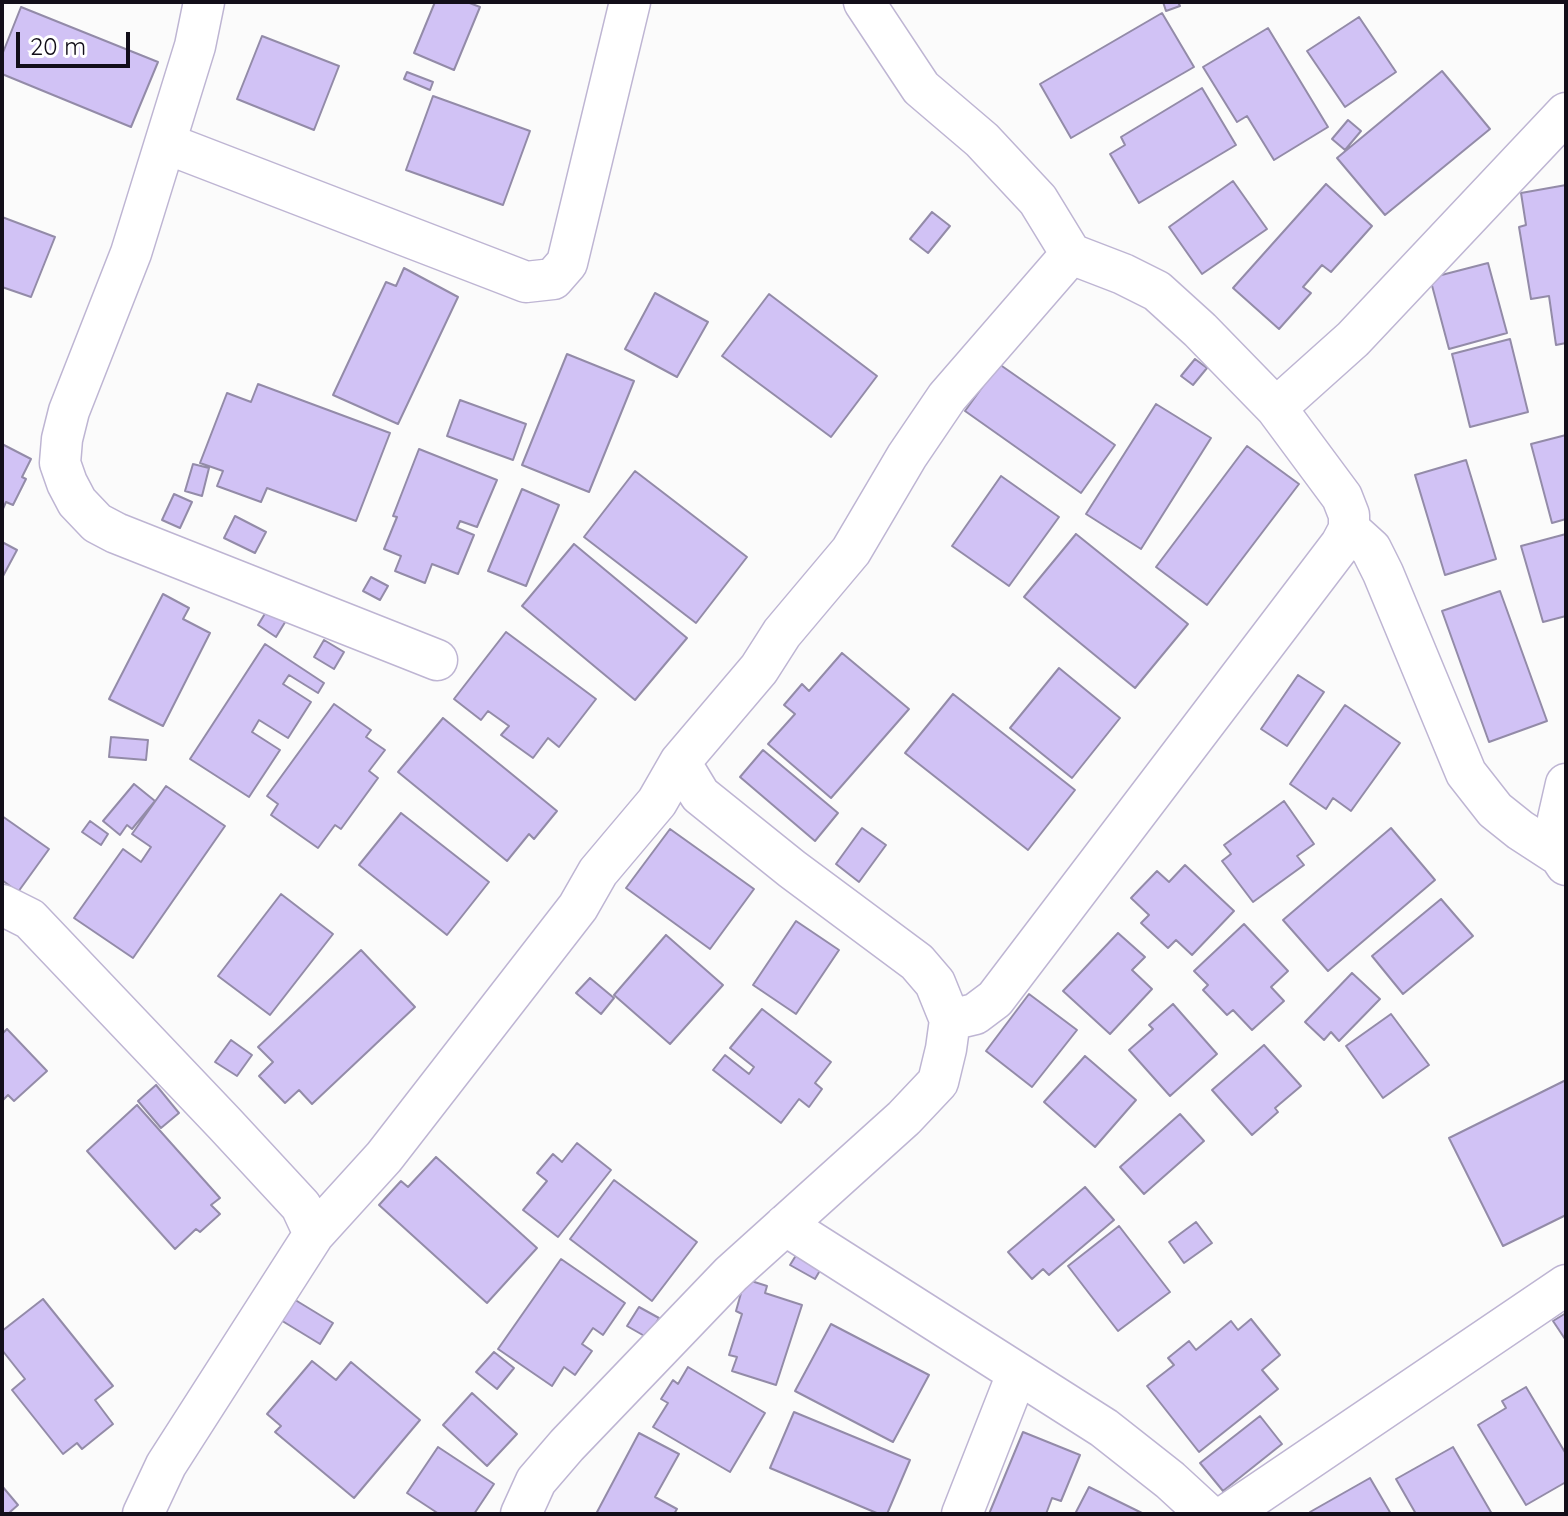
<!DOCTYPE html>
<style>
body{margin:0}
#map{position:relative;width:1568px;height:1516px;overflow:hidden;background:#fbfbfb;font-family:Quicksand,sans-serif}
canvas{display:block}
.frame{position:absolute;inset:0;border:4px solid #120e19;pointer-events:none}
.scale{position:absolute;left:16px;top:32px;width:114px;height:36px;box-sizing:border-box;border:4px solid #120e19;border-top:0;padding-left:10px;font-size:24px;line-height:28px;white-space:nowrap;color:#120e19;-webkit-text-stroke:6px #fff;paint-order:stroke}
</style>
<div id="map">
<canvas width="1568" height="1516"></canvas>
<div class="frame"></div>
<div class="scale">20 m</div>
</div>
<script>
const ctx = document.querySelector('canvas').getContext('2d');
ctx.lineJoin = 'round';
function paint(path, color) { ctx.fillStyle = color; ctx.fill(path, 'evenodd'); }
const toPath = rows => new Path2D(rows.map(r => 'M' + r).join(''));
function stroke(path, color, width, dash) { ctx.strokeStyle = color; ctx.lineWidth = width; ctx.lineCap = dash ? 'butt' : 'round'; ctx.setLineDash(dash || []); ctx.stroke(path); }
const building = toPath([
 [435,2,467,2,480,7,454,70,414,53,435,2],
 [1163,2,1178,2,1180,6,1166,11,1163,2],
 [21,7,158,62,131,127,2,74,2,55,21,7],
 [1162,13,1194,67,1071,138,1040,84,1162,13],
 [1359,17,1396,72,1345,107,1307,51,1359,17],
 [1268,28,1328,127,1274,160,1247,116,1237,122,1203,67,1268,28],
 [262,36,339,66,314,130,237,99,262,36],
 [1442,71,1490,129,1385,215,1337,158,1442,71],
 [407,72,433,82,430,90,404,79,407,72],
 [1202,88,1236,145,1139,203,1110,154,1125,145,1121,137,1202,88],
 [433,96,530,131,503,205,406,170,433,96],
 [1348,120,1361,131,1345,150,1332,139,1348,120],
 [1233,181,1267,229,1202,274,1169,227,1233,181],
 [1326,184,1372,226,1331,272,1322,265,1303,287,1311,293,1279,329,1233,288,1326,184],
 [1566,185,1566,343,1556,345,1549,296,1531,299,1519,227,1526,225,1521,193,1566,185],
 [932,212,950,226,928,253,910,239,932,212],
 [2,217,55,237,31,297,2,287,2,217],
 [1488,263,1507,333,1449,349,1430,278,1488,263],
 [404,268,458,297,398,424,333,395,386,282,396,286,404,268],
 [655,293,708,322,677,377,625,349,655,293],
 [769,294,877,376,831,437,722,356,769,294],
 [1510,339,1528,412,1470,427,1452,354,1510,339],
 [567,354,634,381,589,492,522,465,567,354],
 [1195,359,1207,368,1193,385,1181,376,1195,359],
 [999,364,1115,445,1081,493,965,411,999,364],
 [258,384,390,433,356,521,267,488,261,502,217,486,223,471,200,463,227,393,251,402,258,384],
 [460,400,526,424,513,460,447,436,460,400],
 [1156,404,1211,438,1141,549,1086,514,1156,404],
 [1566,435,1566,519,1552,523,1531,444,1566,435],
 [2,444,31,459,22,477,26,479,13,505,6,502,2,511,2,444],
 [1247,446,1299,484,1207,605,1156,567,1247,446],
 [419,449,497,480,477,527,460,521,457,528,474,535,458,574,432,564,425,583,395,571,401,556,384,549,397,517,393,516,419,449],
 [1466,460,1496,559,1445,575,1415,475,1466,460],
 [193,464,209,468,202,496,185,491,193,464],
 [635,471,747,557,696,623,584,537,635,471],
 [1001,476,1059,517,1009,586,952,546,1001,476],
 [522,489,559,505,526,586,488,571,522,489],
 [174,494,192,502,180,528,162,520,174,494],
 [235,516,266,532,255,553,224,538,235,516],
 [1076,534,1188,624,1135,688,1024,597,1076,534],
 [1566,534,1566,616,1543,622,1521,546,1566,534],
 [2,542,17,550,2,578,2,542],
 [574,544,687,638,635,700,522,606,574,544],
 [371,577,388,586,380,600,363,591,371,577],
 [1500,591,1547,721,1489,742,1442,611,1500,591],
 [163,594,189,608,183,619,210,633,163,726,109,699,163,594],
 [269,607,287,619,276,637,258,625,269,607],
 [506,632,596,699,559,747,548,738,533,758,501,735,509,726,488,711,481,720,454,699,506,632],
 [324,640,344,652,334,669,314,657,324,640],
 [265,644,324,683,318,693,289,675,283,684,311,702,288,738,259,720,252,732,280,750,249,797,190,759,265,644],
 [842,653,909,709,831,798,768,744,795,714,784,705,802,684,809,691,842,653],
 [1059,668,1120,718,1072,778,1010,728,1059,668],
 [1298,675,1324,692,1287,746,1261,729,1298,675],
 [953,694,1075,790,1028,850,905,753,953,694],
 [334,704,371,730,366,737,385,750,369,771,378,778,341,829,335,825,318,848,271,815,278,804,267,796,334,704],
 [1345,705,1400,743,1351,811,1333,798,1326,809,1290,784,1345,705],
 [443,718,557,811,534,839,529,834,507,861,398,772,443,718],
 [111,737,148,740,146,760,109,757,111,737],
 [763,750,838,813,815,841,740,777,763,750],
 [134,784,155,801,132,829,127,825,120,835,103,821,134,784],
 [166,786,225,826,133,958,74,918,123,849,141,862,151,847,132,834,166,786],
 [1284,801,1314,844,1297,856,1304,865,1253,902,1222,861,1231,854,1224,845,1284,801],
 [401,813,489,882,447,935,359,865,401,813],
 [2,816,49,849,18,892,2,880,2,816],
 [90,821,108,834,101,845,82,832,90,821],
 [862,828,886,845,859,882,836,864,862,828],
 [1391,828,1435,880,1328,971,1283,920,1391,828],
 [670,829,754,889,710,949,626,888,670,829],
 [1185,865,1234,911,1192,955,1176,940,1168,948,1141,923,1149,915,1131,898,1157,871,1169,882,1185,865],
 [281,894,333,934,270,1015,218,976,281,894],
 [1441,899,1473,936,1403,994,1372,956,1441,899],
 [796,921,839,950,796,1014,753,985,796,921],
 [1244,924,1288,971,1271,987,1284,1001,1252,1030,1233,1010,1227,1015,1203,990,1208,985,1194,971,1244,924],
 [1118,933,1145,957,1132,970,1152,989,1110,1034,1063,991,1118,933],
 [666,935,723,985,670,1044,614,995,666,935],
 [361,950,415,1007,312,1104,299,1090,285,1103,259,1076,273,1062,258,1047,361,950],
 [1352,973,1380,999,1339,1041,1331,1032,1324,1040,1305,1022,1352,973],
 [590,978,614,998,601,1014,576,993,590,978],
 [1029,994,1077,1030,1032,1087,986,1051,1029,994],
 [1173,1004,1217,1054,1170,1096,1129,1050,1153,1029,1149,1025,1173,1004],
 [762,1009,831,1062,815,1083,822,1089,809,1107,799,1099,781,1123,713,1070,725,1055,749,1074,754,1067,730,1048,762,1009],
 [1391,1014,1429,1065,1383,1098,1346,1046,1391,1014],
 [7,1029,47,1071,14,1101,8,1095,2,1101,2,1034,7,1029],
 [231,1040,252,1055,237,1076,215,1062,231,1040],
 [1264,1045,1301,1086,1275,1108,1278,1112,1252,1135,1212,1090,1264,1045],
 [1085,1056,1136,1100,1095,1147,1044,1102,1085,1056],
 [1566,1080,1566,1215,1503,1246,1449,1138,1566,1080],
 [156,1085,179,1113,161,1128,138,1101,156,1085],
 [137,1105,220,1198,211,1205,220,1214,200,1232,196,1229,175,1249,87,1151,137,1105],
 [1180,1114,1204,1141,1144,1194,1120,1167,1180,1114],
 [577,1143,611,1170,558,1237,523,1210,547,1181,537,1173,553,1154,562,1162,577,1143],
 [436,1157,537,1248,487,1303,379,1205,401,1181,408,1187,436,1157],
 [614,1180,697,1242,652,1301,570,1239,614,1180],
 [1085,1187,1114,1220,1049,1275,1043,1269,1032,1279,1008,1252,1085,1187],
 [1196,1222,1212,1243,1184,1263,1169,1242,1196,1222],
 [1119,1226,1170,1292,1118,1331,1068,1266,1119,1226],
 [800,1249,825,1262,815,1279,790,1265,800,1249],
 [561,1259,625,1303,603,1335,593,1328,582,1344,592,1351,575,1375,564,1367,552,1386,498,1349,561,1259],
 [745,1279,767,1286,765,1293,802,1305,776,1385,732,1371,737,1357,729,1355,742,1314,736,1311,745,1279],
 [292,1298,333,1323,320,1344,279,1319,292,1298],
 [43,1299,113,1386,95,1400,113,1424,82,1449,77,1443,63,1454,12,1390,25,1379,2,1350,2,1331,43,1299],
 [639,1307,659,1318,648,1338,627,1326,639,1307],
 [1566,1313,1566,1339,1565,1339,1553,1321,1566,1313],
 [1251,1319,1280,1355,1262,1370,1278,1389,1199,1452,1147,1386,1174,1365,1168,1358,1189,1341,1196,1350,1231,1321,1238,1330,1251,1319],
 [831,1324,929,1375,893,1442,795,1391,831,1324],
 [494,1352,514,1368,497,1389,476,1372,494,1352],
 [312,1361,336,1380,351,1362,420,1420,354,1498,275,1432,281,1426,267,1414,312,1361],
 [688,1367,765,1413,730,1472,653,1427,668,1403,661,1399,673,1380,678,1384,688,1367],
 [1526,1387,1566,1454,1566,1482,1526,1505,1478,1425,1506,1408,1502,1401,1526,1387],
 [472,1393,517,1434,487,1466,443,1425,472,1393],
 [794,1412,910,1460,887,1514,879,1514,770,1468,794,1412],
 [1260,1416,1282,1444,1223,1491,1200,1463,1260,1416],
 [1023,1432,1080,1455,1061,1501,1052,1498,1046,1514,989,1514,1023,1432],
 [639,1433,679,1454,655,1497,677,1509,674,1514,596,1514,639,1433],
 [438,1447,494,1484,474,1514,439,1514,407,1493,438,1447],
 [1453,1447,1492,1514,1416,1514,1396,1479,1453,1447],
 [1370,1478,1391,1514,1311,1514,1310,1512,1370,1478],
 [2,1486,18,1505,10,1512,12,1514,2,1514,2,1486],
 [1089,1487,1144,1514,1075,1514,1089,1487]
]);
paint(building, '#d1c2f5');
stroke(building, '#938ba8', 2);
const minor = toPath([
 [204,2,195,46,131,253,69,411,62,439,60,463,67,483,77,502,97,523,116,533,437,660],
 [864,2,921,88,982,140,1038,200,1071,254,1123,274,1157,291,1200,330,1276,408,1353,339,1566,113],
 [165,143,526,282,553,279,567,263,630,2],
 [1349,529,1371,549,1383,573,1466,773,1495,810,1520,830,1560,856],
 [1566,784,1558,819,1560,856,1566,865],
 [2,905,30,919,225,1124,301,1206,314,1234],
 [950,1020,975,1014,995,999,1341,544,1349,529,1349,515,1342,497,1276,408],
 [785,1225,1104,1428,1170,1480,1207,1514],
 [143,1514,166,1465,314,1234,384,1157,578,907,598,872,657,802,680,762,759,669,782,633,851,551,907,456,947,397,1071,254],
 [521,1514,536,1481,567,1445,731,1274,904,1118,938,1082,946,1049,950,1020,935,983,917,962,792,869,700,795,680,762],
 [962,1514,1017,1374],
 [1228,1514,1566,1285]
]);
stroke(minor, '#beb5d3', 43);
stroke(minor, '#fff', 40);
</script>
